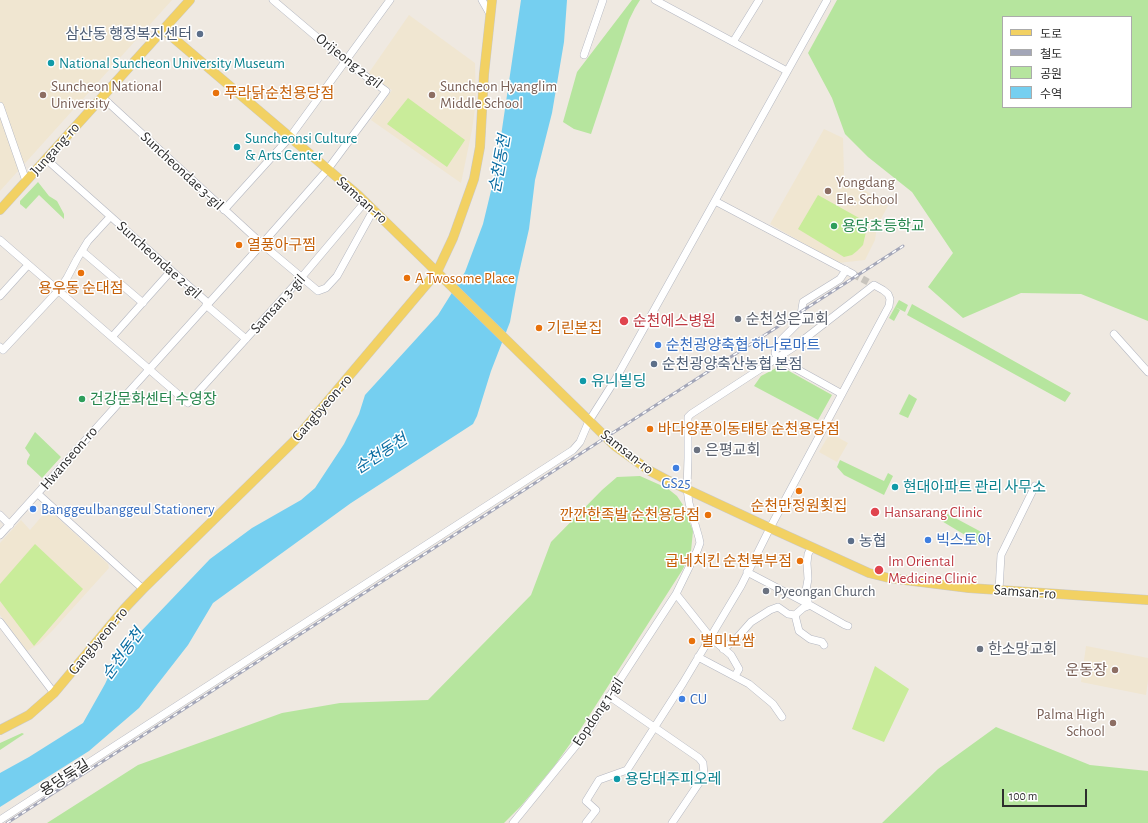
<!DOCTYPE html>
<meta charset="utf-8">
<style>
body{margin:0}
#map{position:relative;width:1148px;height:823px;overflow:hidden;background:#efe9e1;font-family:"Alegreya Sans","Noto Sans KR",sans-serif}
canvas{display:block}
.legend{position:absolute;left:1002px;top:16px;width:130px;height:92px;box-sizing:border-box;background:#fff;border:1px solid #ababab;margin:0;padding:5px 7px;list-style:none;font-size:12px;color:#2e2e2e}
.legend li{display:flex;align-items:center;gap:8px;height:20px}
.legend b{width:20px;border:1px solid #ababab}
.scale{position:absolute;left:1002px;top:789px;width:85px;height:18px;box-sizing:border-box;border:2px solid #2e2e2e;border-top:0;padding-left:5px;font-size:12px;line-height:14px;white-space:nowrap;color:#2e2e2e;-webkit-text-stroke:3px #fff;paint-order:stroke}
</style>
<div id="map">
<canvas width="1148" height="823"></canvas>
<ul class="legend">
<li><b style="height:5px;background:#f2d163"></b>도로</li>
<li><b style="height:5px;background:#a3a6b8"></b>철도</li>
<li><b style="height:11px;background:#b6e59e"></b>공원</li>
<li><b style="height:11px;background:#75cff0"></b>수역</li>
</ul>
<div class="scale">100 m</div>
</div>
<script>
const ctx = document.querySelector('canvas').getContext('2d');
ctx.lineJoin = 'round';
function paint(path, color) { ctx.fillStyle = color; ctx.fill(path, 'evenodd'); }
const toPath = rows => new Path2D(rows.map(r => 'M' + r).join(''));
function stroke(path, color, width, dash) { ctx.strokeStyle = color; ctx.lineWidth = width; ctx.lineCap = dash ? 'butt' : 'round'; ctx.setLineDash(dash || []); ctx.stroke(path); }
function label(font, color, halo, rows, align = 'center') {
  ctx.font = font + ' "Alegreya Sans","Noto Sans KR",sans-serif'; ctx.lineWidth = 3; ctx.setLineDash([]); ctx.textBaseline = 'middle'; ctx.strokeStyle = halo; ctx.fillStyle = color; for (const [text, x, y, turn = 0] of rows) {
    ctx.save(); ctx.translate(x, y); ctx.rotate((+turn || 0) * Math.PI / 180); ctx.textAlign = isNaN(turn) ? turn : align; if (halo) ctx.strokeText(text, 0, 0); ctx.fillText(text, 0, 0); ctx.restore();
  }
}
paint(toPath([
 [0,0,172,0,0,191],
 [409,15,475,63,476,101,472,130,461,183,371,120,392,90,368,74],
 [824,129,843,138,844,176,888,206,877,226,875,240,865,260,838,263,770,224],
 [830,433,848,443,837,462,819,452],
 [48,509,108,564,109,568,53,630,39,644,27,651,0,615,0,543,21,520,30,530],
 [1086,646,1148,658,1148,681,1146,695,1081,682]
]), '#f0e6d1');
paint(toPath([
 [632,0,640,0,635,8,629,20,591,134,574,129,563,122,577,72],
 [837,0,1148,0,1148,321,1081,294,1021,293,963,318,928,287,953,253,912,192,868,157,845,134,832,98,808,53],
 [1003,17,1131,17,1131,107,1003,107],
 [38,182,49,196,57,201,64,214,64,219,39,195,26,209,20,204,20,201],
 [899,300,908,305,905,312,895,307,900,310,894,321,889,318],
 [912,304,1071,393,1065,402,907,315],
 [780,366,832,395,818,420,754,386,761,376],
 [909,394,917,399,908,418,899,414],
 [35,432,61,457,42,478,27,464,27,461,30,455,25,448],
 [840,460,884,481,888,473,893,476,884,495,844,475,837,467],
 [640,476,667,488,677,496,683,505,693,531,691,551,683,569,580,730,555,765,521,806,504,823,47,823,138,765,282,713,340,703,428,700,531,595,551,542,602,490,617,477],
 [944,512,987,535,981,545,968,538,965,535,940,520],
 [996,727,1090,765,1148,771,1148,823,882,823,938,769],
 [22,733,24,734,0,750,0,743]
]), '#b6e59e');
paint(toPath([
 [408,98,465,140,447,167,387,124],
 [818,195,868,223,863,245,857,251,852,255,844,257,798,229],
 [35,544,83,589,34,646,0,601,0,584],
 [875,666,909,689,884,742,852,729]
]), '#c9ec9a');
paint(toPath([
 [521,0,567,0,564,42,552,113,535,180,529,229,518,277,510,322,491,371,477,416,473,424,351,503,213,603,188,645,139,708,89,751,0,807,0,773,29,757,83,723,105,684,112,669,128,645,210,559,252,528,301,500,315,488,344,444,359,414,365,395,438,315,465,272,483,224,496,170]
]), '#75cff0');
stroke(toPath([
 [853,274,868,282]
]), '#c8c4bd', 7, [7, 3.5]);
const minor = toPath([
 [482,0,490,14],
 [655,0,787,71],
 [733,42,759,0],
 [584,55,603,0],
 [102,97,262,244,318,291,326,288,337,276,374,209],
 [0,106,26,181],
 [46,159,208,303],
 [715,201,853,274],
 [224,210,290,137,390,0],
 [0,240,188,403,301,278,365,202],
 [82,251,143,303],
 [0,296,28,265],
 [206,305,246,339],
 [1114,334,1148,372],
 [112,337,171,271],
 [0,347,3,350,58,291,67,278,77,259,88,241,110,217],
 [842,394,777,358,775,353,776,348,782,339,800,321,803,302,840,279,846,270],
 [38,494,143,589],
 [0,515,10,525],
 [0,535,262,244,328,169,386,91,345,61,273,0],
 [812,547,808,554,807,563,808,579,805,596,808,600,808,606,803,608,795,615,799,631,810,639,822,642,824,645],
 [747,572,808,604,845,625,848,626],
 [999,590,1001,555,1035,486],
 [676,594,711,638,731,655,739,669,735,676],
 [0,622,54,693],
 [723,649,736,639,751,622,770,610,778,607,788,614,795,615],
 [698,657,749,684,773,704,782,717],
 [609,696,699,758,703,763,704,774,701,780,672,823],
 [0,820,573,450,580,442,589,421,615,380,827,0],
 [513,823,591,727,614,689,676,594,697,551,700,543,699,538,689,503,687,489,688,458,688,417,691,414,794,347,874,285,883,290,888,294,890,299,889,306,770,528,741,586,683,683,627,770,599,780,586,801,596,810,586,823]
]);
const major = toPath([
 [164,30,358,195,615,446,650,471,667,480,770,528,869,573,889,578,969,588,1148,600],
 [0,210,190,0],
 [0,730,29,715,54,693,125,608,143,589,294,441,437,272,453,238,474,179,480,147,484,74,492,0]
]);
stroke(minor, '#b4b7c1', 8);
stroke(major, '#c9c9c9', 10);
stroke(minor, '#fff', 7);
stroke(major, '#f2d163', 9);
const rail = toPath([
 [7,823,903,246]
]);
stroke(rail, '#a3a6b8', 3);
stroke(rail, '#fff', 1.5, [4.5]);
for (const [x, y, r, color] of [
 [200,34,4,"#5c6f8a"],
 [51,63,4,"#0f9aa8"],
 [216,93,4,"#e8710a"],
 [43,95,4,"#8d6e63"],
 [432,95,4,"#8d6e63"],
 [237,147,4,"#0f9aa8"],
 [828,191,4,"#8d6e63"],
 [834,226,4,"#2e9e5b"],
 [239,245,4,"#e8710a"],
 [81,273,4,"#e8710a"],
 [407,278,4,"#e8710a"],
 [738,319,4,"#6b7280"],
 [624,321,5,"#e0444e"],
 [539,328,4,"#e8710a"],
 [658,345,4,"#3f7fe0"],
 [654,364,4,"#5c6f8a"],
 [583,381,4,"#0f9aa8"],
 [82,399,4,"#2e9e5b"],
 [650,429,4,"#e8710a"],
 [697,450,4,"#6b7280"],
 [676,468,4,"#3f7fe0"],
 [895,487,4,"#0f9aa8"],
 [799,491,4,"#e8710a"],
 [33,509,4,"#3f7fe0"],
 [875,512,5,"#e0444e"],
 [708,515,4,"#e8710a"],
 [928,540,4,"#3f7fe0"],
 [851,541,4,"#5c6f8a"],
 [800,561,4,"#e8710a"],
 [879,570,5,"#e0444e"],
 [766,591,4,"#6b7280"],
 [692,641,4,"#e8710a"],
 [980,649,4,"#6b7280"],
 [1115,670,4,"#8d6e63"],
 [682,699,4,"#3f7fe0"],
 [1113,723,4,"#8d6e63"],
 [617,779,4,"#0f9aa8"]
]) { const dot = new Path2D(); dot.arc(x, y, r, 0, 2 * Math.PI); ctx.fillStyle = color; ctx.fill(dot); stroke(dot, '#fff', 1.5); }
label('15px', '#4e5e75', '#fff', [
 ["삼산동 행정복지센터",192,34,"right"],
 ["순천광양축산농협 본점",662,364],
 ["농협",859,541]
], 'left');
label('15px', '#2e2e2e', '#fff', [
 ["Orijeong 2-gil",349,61,38],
 ["Jungang-ro",55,149,-48],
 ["Suncheondae 3-gil",182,171,43],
 ["Samsan-ro",362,200,42],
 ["Suncheondae 2-gil",159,260,42],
 ["Samsan 3-gil",278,304,-48],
 ["Gangbyeon-ro",322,408,-49],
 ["Samsan-ro",627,452,38],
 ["Hwanseon-ro",69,458,-49],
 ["Samsan-ro",1025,592,4],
 ["Gangbyeon-ro",98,641,-50],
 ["Eopdong 1-gil",598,712,-56],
 ["용당둑길",65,778,-32]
]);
label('15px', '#0d838f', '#fff', [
 ["National Suncheon University Museum",59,63],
 ["Suncheonsi Culture",245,138],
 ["& Arts Center",245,155],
 ["유니빌딩",591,381],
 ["현대아파트 관리 사무소",903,487],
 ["용당대주피오레",625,779]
], 'left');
label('15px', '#785e54', '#fff', [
 ["Suncheon National",51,86],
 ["University",51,103],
 ["Suncheon Hyanglim",440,86],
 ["Middle School",440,103],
 ["Yongdang",836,182],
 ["Ele. School",836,199],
 ["운동장",1107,670,"right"],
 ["Palma High",1105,714,"right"],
 ["School",1105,731,"right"]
], 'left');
label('15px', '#c56008', '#fff', [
 ["푸라닭순천용당점",224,93],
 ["열풍아구찜",247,245],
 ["A Twosome Place",415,278],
 ["용우동 순대점",81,288,"center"],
 ["기린본집",547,328],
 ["바다양푼이동태탕 순천용당점",658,429],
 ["순천만정원횟집",799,506,"center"],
 ["깐깐한족발 순천용당점",700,515,"right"],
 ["굽네치킨 순천북부점",792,561,"right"],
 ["별미보쌈",700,641]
], 'left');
label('15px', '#27864d', '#fff', [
 ["용당초등학교",842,226],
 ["건강문화센터 수영장",90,399]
], 'left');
label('15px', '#5b616d', '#fff', [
 ["순천성은교회",746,319],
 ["은평교회",705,450],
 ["Pyeongan Church",774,591],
 ["한소망교회",988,649]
], 'left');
label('15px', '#be3a42', '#fff', [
 ["순천에스병원",633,321],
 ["Hansarang Clinic",884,512],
 ["Im Oriental",888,561],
 ["Medicine Clinic",888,578]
], 'left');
label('15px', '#366cbe', '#fff', [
 ["순천광양축협 하나로마트",666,345],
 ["GS25",676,483,"center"],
 ["Banggeulbanggeul Stationery",41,509],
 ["빅스토아",936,540],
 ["CU",690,699]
], 'left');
label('italic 16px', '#0d6fa3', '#fff', [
 ["순천동천",500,164,-80],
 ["순천동천",381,454,-33],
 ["순천동천",123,654,-54]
]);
</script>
